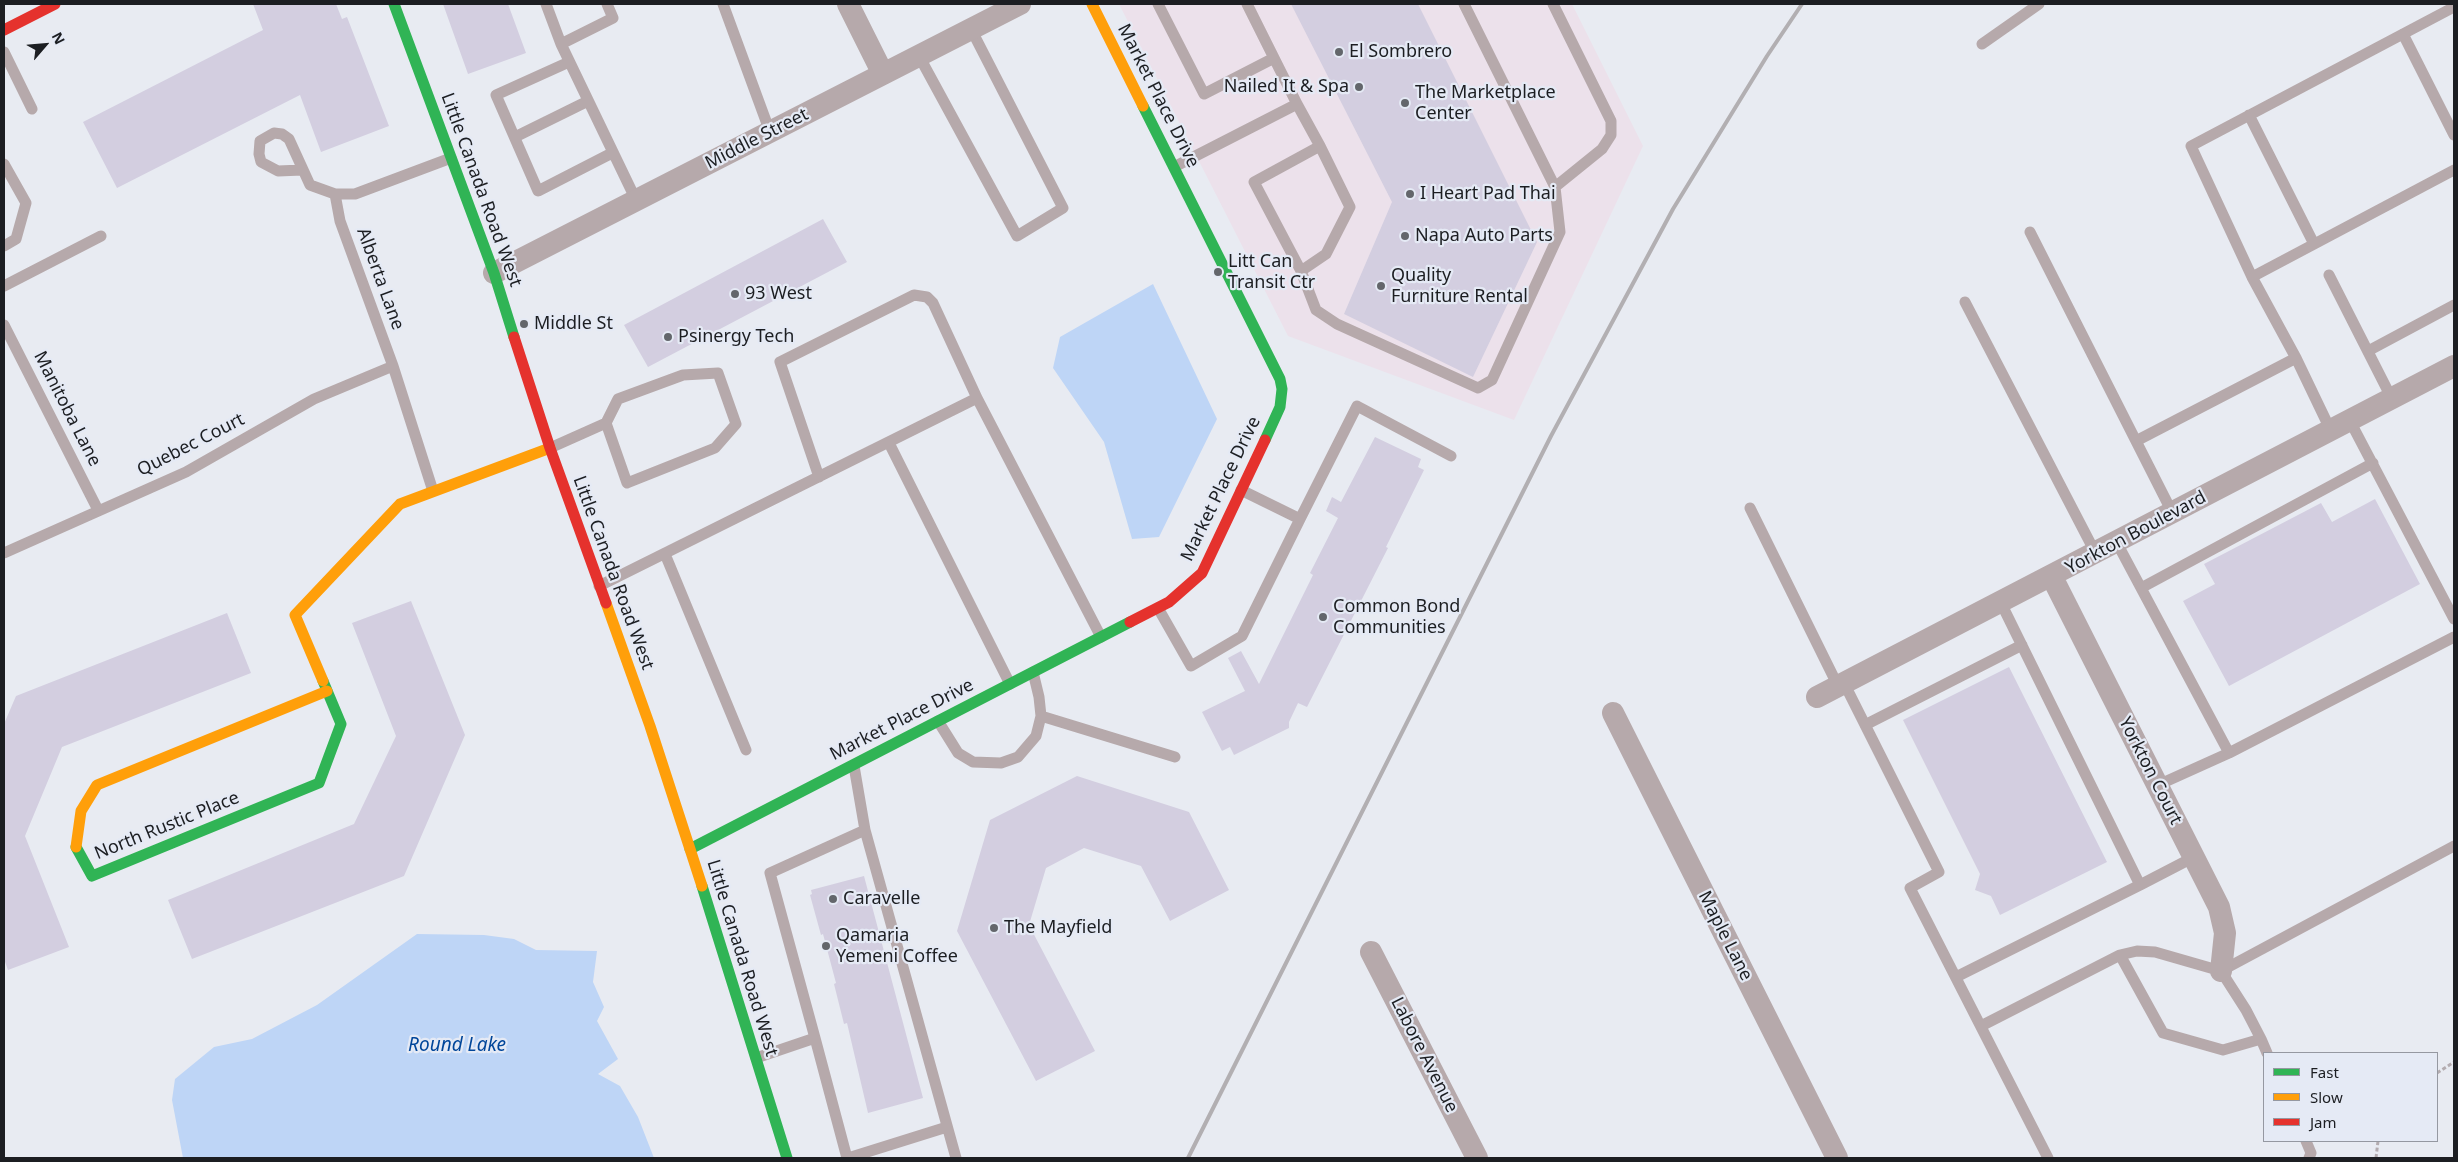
<!DOCTYPE html>
<style>
body{margin:0}
#map{position:relative;width:2458px;height:1162px;overflow:hidden;background:#e8ebf2;font-family:"Noto Sans",sans-serif}
canvas{display:block}
.frame{position:absolute;inset:0;border:5px solid #1c1e22;pointer-events:none}
.legend{position:absolute;left:2263px;top:1052px;width:175px;height:90px;box-sizing:border-box;background:#e5eaf5;border:1px solid #9598a1;margin:0;padding:6px 9px;list-style:none;font-size:15px;color:#1c1e22}
.legend li{display:flex;align-items:center;gap:10px;height:25px}
.legend b{width:25px;border:1px solid #9598a1}
.north{position:absolute;left:20px;top:20px;width:50px;height:50px;-webkit-text-stroke:4px #e5eaf5;paint-order:stroke;rotate:63deg;font-size:14px;font-weight:700;line-height:20px;text-align:center;color:#1c1e22}
.north::after{content:'';display:block;margin:auto;width:18px;height:22px;background:#1c1e22;clip-path:polygon(50% 0,100% 100%,50% 72%,0 100%)}
</style>
<div id="map">
<canvas width="2458" height="1162"></canvas>
<div class="frame"></div>
<ul class="legend">
<li><b style="height:6px;background:#30b455"></b>Fast</li>
<li><b style="height:6px;background:#ff9f0a"></b>Slow</li>
<li><b style="height:6px;background:#e5322d"></b>Jam</li>
</ul>
<div class="north">N</div>
</div>
<script>
const ctx = document.querySelector('canvas').getContext('2d');
ctx.lineJoin = 'round';
function paint(path, color) { ctx.fillStyle = color; ctx.fill(path, 'evenodd'); }
const toPath = rows => new Path2D(rows.map(r => 'M' + r).join(''));
function stroke(path, color, width, dash) { ctx.strokeStyle = color; ctx.lineWidth = width; ctx.lineCap = dash ? 'butt' : 'round'; ctx.setLineDash(dash || []); ctx.stroke(path); }
function label(font, color, halo, rows, align = 'center') {
  ctx.font = font + ' "Noto Sans",sans-serif'; ctx.lineWidth = 4.5; ctx.setLineDash([]); ctx.textBaseline = 'middle'; ctx.strokeStyle = halo; ctx.fillStyle = color; for (const [text, x, y, turn = 0] of rows) {
    ctx.save(); ctx.translate(x, y); ctx.rotate((+turn || 0) * Math.PI / 180); ctx.textAlign = isNaN(turn) ? turn : align; if (halo) ctx.strokeText(text, 0, 0); ctx.fillText(text, 0, 0); ctx.restore();
  }
}
paint(toPath([
 [1119,4,1572,4,1643,146,1514,420,1288,336]
]), '#ece1eb');
paint(toPath([
 [1153,284,1217,419,1159,537,1132,539,1104,442,1053,368,1060,337],
 [417,934,484,935,514,939,536,950,597,951,593,982,604,1007,597,1021,618,1059,598,1074,620,1086,638,1117,654,1158,183,1158,172,1100,175,1079,214,1047,252,1039,317,1005]
]), '#bed5f6');
paint(toPath([
 [253,4,336,4,342,19,347,17,389,126,321,152,300,95,117,188,83,122,263,30],
 [443,4,508,4,526,53,468,74],
 [1291,4,1418,4,1537,242,1473,377,1344,314,1392,202],
 [823,219,847,262,648,367,624,325],
 [1375,437,1421,459,1418,467,1424,470,1386,547,1388,548,1307,707,1298,703,1289,722,1289,728,1234,755,1230,747,1222,751,1202,712,1245,691,1228,658,1241,651,1259,684,1313,575,1310,573,1338,518,1326,511,1332,497,1341,502],
 [2375,499,2420,584,2229,686,2183,601,2215,584,2204,564,2321,503,2332,522],
 [411,601,465,735,404,876,192,959,168,900,354,824,396,736,352,623],
 [227,613,251,673,62,747,25,836,69,947,8,970,4,959,4,724,16,696],
 [2009,667,2107,862,2000,915,1991,896,1975,890,1980,874,1903,720],
 [1077,776,1189,812,1229,890,1170,921,1141,866,1084,848,1046,868,1029,925,1095,1051,1036,1081,957,931,990,820],
 [864,876,923,1098,868,1113,847,1023,844,1024,834,984,836,983,823,934,821,935,810,895,812,894,811,890]
]), '#d3cee0');
stroke(toPath([
 [2437,1073,2454,1062],
 [2376,1158,2378,1141]
]), '#b3acb0', 3, [4, 2.5]);
stroke(toPath([
 [546,4,561,44],
 [607,4,613,18,561,44,636,200],
 [723,4,770,132],
 [1158,4,1204,94,1274,58],
 [1553,4,1611,121,1611,135,1602,149,1555,187],
 [2454,7,2191,146,2252,277,2454,170],
 [2403,34,2454,135],
 [1982,44,2039,4],
 [4,52,32,109],
 [919,56,1017,236,1063,208,971,29],
 [569,62,496,95,538,191,612,153],
 [1297,104,1320,146,1350,207,1326,254,1301,271,1254,182,1320,146],
 [2249,115,2314,244],
 [515,137,588,101],
 [4,164,26,203,16,239,4,246],
 [1174,167,1297,104,1247,4],
 [302,170,278,171,261,162,259,154,260,141,274,133,282,134,289,139,310,185,335,194,355,194,451,158],
 [335,194,340,221,393,366,433,491],
 [2030,232,2173,514],
 [1301,271,1316,310,1337,324,1478,388,1492,380,1560,232,1555,187,1464,4],
 [2329,275,2392,399],
 [2252,277,2296,358],
 [4,286,101,236],
 [1965,302,2096,554],
 [4,325,98,510],
 [2368,351,2454,305],
 [2350,421,2454,619],
 [2136,441,2296,358,2331,431],
 [889,443,1010,684],
 [550,448,606,423,627,483,715,448,736,424,718,373,683,375,618,399,606,423],
 [819,477,780,362,914,295,927,297,933,303,977,398],
 [1241,490,1300,519,1357,406,1451,456],
 [1750,508,1838,686],
 [2117,543,2229,753],
 [4,553,186,472,314,399,393,366],
 [665,554,746,750],
 [599,586,977,398,1101,637],
 [2141,588,2373,463],
 [1158,608,1191,666,1242,636,1300,519],
 [1844,683,1939,872,1910,888,2048,1158],
 [1041,716,1175,757],
 [938,721,958,753,973,762,1001,763,1018,757,1036,736,1041,716,1039,697,1033,672],
 [1865,725,2022,645],
 [2158,785,2229,753,2454,637],
 [865,830,956,1158],
 [2140,885,2194,857],
 [2120,955,2137,951,2155,952,2221,971,2246,1010,2261,1039],
 [2221,971,2454,846],
 [1956,977,2140,885,2001,603],
 [1981,1026,2120,955,2163,1033,2223,1050,2261,1039,2267,1053],
 [815,1038,847,1158],
 [756,1058,815,1038,770,873,865,830,854,766],
 [2306,1141,2311,1153,2309,1158],
 [848,1158,947,1127]
]), '#b6a9ab', 11);
stroke(toPath([
 [848,4,883,74],
 [494,273,1020,4],
 [2052,577,2219,907,2225,933,2221,971],
 [1817,697,2454,366],
 [1613,713,1837,1158],
 [1371,952,1477,1158]
]), '#b6a9ab', 22);
stroke(toPath([
 [394,4,494,273,514,337],
 [1143,106,1280,379,1282,389,1280,407,1265,440],
 [76,847,92,876,319,783,341,724,323,681],
 [690,849,1130,622],
 [702,886,787,1158]
]), '#30b455', 11);
stroke(toPath([
 [1092,4,1143,106],
 [606,603,650,726,702,886],
 [323,681,295,615,400,504,550,448],
 [76,847,81,811,97,785,327,691]
]), '#ff9f0a', 11);
stroke(toPath([
 [4,30,55,4],
 [514,337,550,448,606,603],
 [1130,622,1169,602,1202,573,1265,440]
]), '#e5322d', 11);
stroke(toPath([
 [1188,1158,1551,436,1673,209,1767,56,1802,4]
]), '#b2afb2', 4);
for (const [x, y, r, color] of [
 [1339,52,5,"#63666b"],
 [1359,87,5,"#63666b"],
 [1405,103,5,"#63666b"],
 [1410,194,5,"#63666b"],
 [1405,236,5,"#63666b"],
 [1218,272,5,"#63666b"],
 [1381,286,5,"#63666b"],
 [735,294,5,"#63666b"],
 [524,324,5,"#63666b"],
 [668,337,5,"#63666b"],
 [1323,617,5,"#63666b"],
 [833,899,5,"#63666b"],
 [994,928,5,"#63666b"],
 [826,946,5,"#63666b"]
]) { const dot = new Path2D(); dot.arc(x, y, r, 0, 2 * Math.PI); ctx.fillStyle = color; ctx.fill(dot); stroke(dot, '#e5eaf5', 2); }
label('18px', '#1c1e22', '#e5eaf5', [
 ["El Sombrero",1349,52],
 ["Nailed It & Spa",1349,87,"right"],
 ["The Marketplace",1415,93],
 ["Center",1415,114],
 ["I Heart Pad Thai",1420,194],
 ["Napa Auto Parts",1415,236],
 ["Litt Can",1228,262],
 ["Transit Ctr",1228,283],
 ["Quality",1391,276],
 ["Furniture Rental",1391,297],
 ["93 West",745,294],
 ["Middle St",534,324],
 ["Psinergy Tech",678,337],
 ["Common Bond",1333,607],
 ["Communities",1333,628],
 ["Caravelle",843,899],
 ["The Mayfield",1004,928],
 ["Qamaria",836,936],
 ["Yemeni Coffee",836,957]
], 'left');
label('18px', '#1c1e22', '#e5eaf5', [
 ["Market Place Drive",1158,96,63],
 ["Middle Street",757,139,-27],
 ["Little Canada Road West",481,190,70],
 ["Alberta Lane",380,279,70],
 ["Manitoba Lane",67,409,63],
 ["Quebec Court",191,445,-27],
 ["Market Place Drive",1221,489,-64],
 ["Yorkton Boulevard",2136,533,-28],
 ["Little Canada Road West",613,573,70],
 ["Market Place Drive",902,720,-27],
 ["Yorkton Court",2150,771,63],
 ["North Rustic Place",167,826,-22],
 ["Maple Lane",1725,936,63],
 ["Little Canada Road West",742,958,73],
 ["Labore Avenue",1424,1055,63]
]);
label('italic 19px', '#01469a', '#e5eaf5', [
 ["Round Lake",457,1046]
]);
</script>
